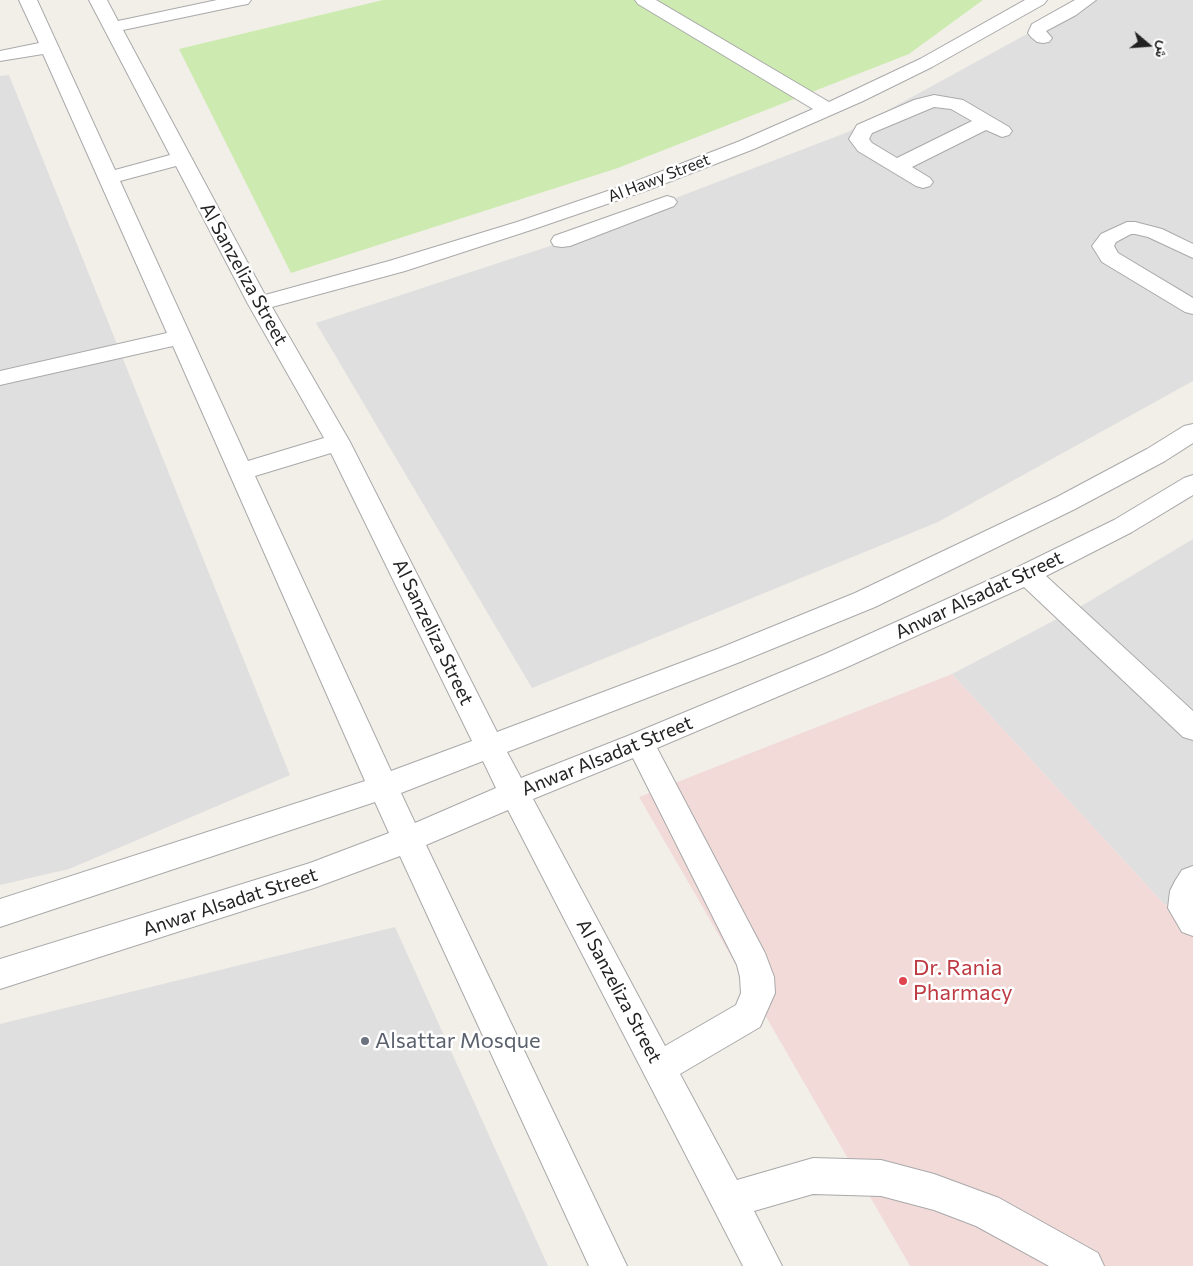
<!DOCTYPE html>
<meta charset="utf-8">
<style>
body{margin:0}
#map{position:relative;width:1193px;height:1266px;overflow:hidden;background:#f2efe9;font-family:Commissioner,Vazirmatn,sans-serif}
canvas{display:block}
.north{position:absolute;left:1123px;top:20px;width:50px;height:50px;-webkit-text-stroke:4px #fff;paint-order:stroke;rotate:108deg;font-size:14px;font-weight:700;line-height:20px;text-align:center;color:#222}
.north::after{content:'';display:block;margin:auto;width:18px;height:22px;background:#222;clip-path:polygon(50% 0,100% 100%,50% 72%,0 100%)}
</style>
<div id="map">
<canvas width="1193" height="1266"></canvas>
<div class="north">ش</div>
</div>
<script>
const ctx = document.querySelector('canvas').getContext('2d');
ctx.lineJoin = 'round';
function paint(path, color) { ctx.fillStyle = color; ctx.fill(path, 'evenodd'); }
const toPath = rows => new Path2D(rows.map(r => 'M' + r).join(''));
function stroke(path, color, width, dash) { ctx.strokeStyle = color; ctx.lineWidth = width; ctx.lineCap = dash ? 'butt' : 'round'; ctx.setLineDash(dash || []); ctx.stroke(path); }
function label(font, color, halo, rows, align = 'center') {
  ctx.font = font + ' Commissioner,sans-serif'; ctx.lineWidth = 5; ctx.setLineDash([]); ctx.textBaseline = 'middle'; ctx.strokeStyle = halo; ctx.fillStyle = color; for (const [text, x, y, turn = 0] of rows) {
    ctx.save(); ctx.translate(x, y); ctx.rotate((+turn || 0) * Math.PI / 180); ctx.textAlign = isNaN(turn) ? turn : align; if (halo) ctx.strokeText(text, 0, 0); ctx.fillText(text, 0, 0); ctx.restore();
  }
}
paint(toPath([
 [1089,0,1193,0,1193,381,938,522,532,688,316,323,553,245,848,132],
 [9,75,290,775,69,869,0,885,0,76],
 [1193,539,1193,897,1165,905,952,674,1078,608],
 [395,927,548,1266,0,1266,0,1024]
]), '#e0dfdf');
paint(toPath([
 [952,674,1165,905,1193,897,1193,1266,910,1266,639,797]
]), '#f2dad9');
paint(toPath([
 [383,0,983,0,909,54,618,168,291,273,179,49]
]), '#cdebb0');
const minor = toPath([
 [19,0,37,0,115,170,170,155,89,0,107,0,118,21,217,0,251,0,248,4,242,5,123,30,265,295,389,261,517,222,634,182,740,141,813,109,638,4,635,0,656,0,829,102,920,59,1025,0,1047,0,1044,4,932,67,863,101,754,149,648,190,531,230,405,271,272,307,350,442,497,732,720,648,855,593,1057,497,1147,449,1184,426,1193,424,1193,443,1165,461,1075,509,875,607,740,662,507,752,521,778,630,735,825,654,1018,567,1114,520,1184,478,1193,475,1193,495,1132,532,1046,576,1193,711,1193,740,1183,737,1024,587,845,668,657,748,765,953,774,977,775,993,760,1027,680,1074,737,1180,813,1158,881,1160,934,1174,999,1198,1098,1253,1104,1266,1049,1266,976,1226,934,1210,881,1196,813,1194,754,1211,782,1266,743,1266,508,810,426,845,627,1266,589,1266,400,856,314,888,0,989,0,959,310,863,389,833,375,802,0,927,0,899,365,781,173,346,0,385,0,371,167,333,43,54,0,61,0,51,39,43,19,0],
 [176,166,248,304,324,438,248,461,120,181,176,166],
 [331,453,472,741,391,771,255,476,331,453],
 [633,758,737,965,740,977,741,993,736,1005,665,1046,533,799,633,758],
 [483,761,496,788,415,823,401,793,483,761],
 [1075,0,1096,0,1076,15,1046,31,1052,38,1049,42,1043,43,1037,42,1031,37,1028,33,1032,24,1075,0],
 [934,95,963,100,1009,127,1012,131,1009,135,1002,137,986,130,912,167,930,178,933,182,930,186,923,188,916,186,858,151,849,139,857,125,914,100,934,95],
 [934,107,951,109,972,121,897,158,872,143,869,139,872,133,934,107],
 [667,196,674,198,677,202,674,206,570,246,562,247,554,246,551,241,554,236,667,196],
 [1127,222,1135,222,1162,229,1193,244,1193,258,1148,237,1135,234,1131,234,1116,242,1114,246,1118,253,1193,298,1193,314,1185,312,1102,262,1092,246,1101,234,1127,222],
 [1193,866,1193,936,1182,932,1168,908,1170,891,1175,881,1182,870,1193,866]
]);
stroke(minor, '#a9a9a9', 2);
paint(minor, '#fff');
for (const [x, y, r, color] of [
 [903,981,5,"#e0444e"],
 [365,1041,5,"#6b7280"]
]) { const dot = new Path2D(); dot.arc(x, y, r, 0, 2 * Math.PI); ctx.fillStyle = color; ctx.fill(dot); stroke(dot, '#fff', 2); }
label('16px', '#222', '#fff', [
 ["Al Hawy Street",659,178,-21]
]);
label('19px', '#222', '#fff', [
 ["Al Sanzeliza Street",244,274,61],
 ["Anwar Alsadat Street",979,595,-25],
 ["Al Sanzeliza Street",433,632,64],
 ["Anwar Alsadat Street",607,756,-22],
 ["Anwar Alsadat Street",230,902,-18],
 ["Al Sanzeliza Street",619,991,62]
]);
label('22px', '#be3a42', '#fff', [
 ["Dr. Rania",913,968],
 ["Pharmacy",913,993]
], 'left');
label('22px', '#5b616d', '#fff', [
 ["Alsattar Mosque",375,1041]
], 'left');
</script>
